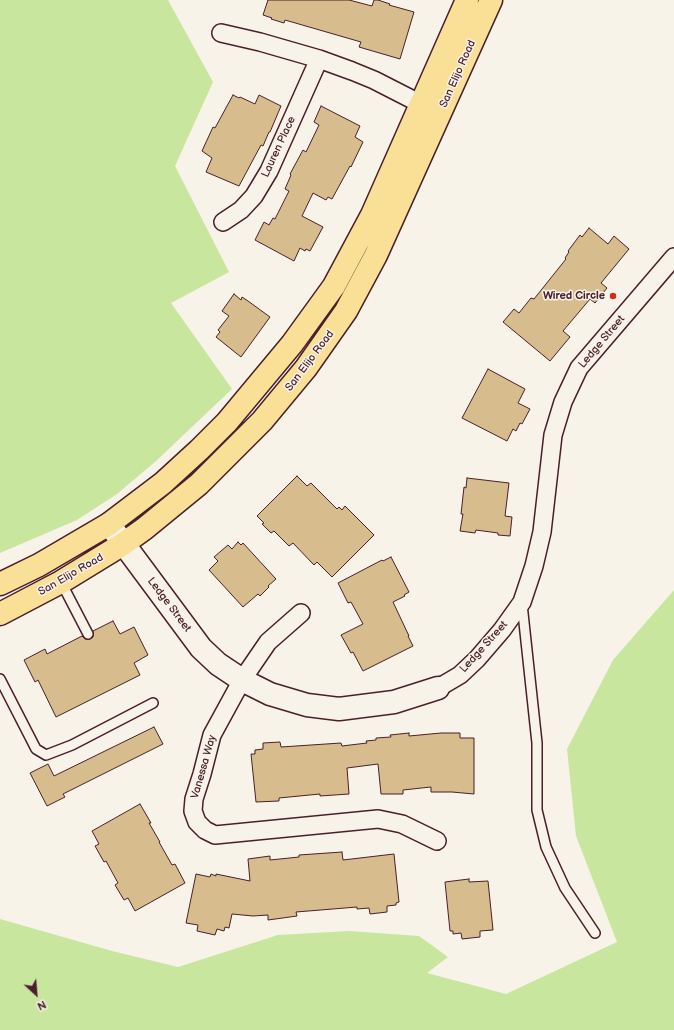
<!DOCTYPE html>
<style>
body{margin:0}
#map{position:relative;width:674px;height:1030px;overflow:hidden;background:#f7f3e8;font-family:"Balsamiq Sans",sans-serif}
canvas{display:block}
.north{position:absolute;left:16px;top:974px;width:40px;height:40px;-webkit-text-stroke:3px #f7f3e8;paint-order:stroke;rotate:154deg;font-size:11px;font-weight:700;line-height:16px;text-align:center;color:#4a1f2b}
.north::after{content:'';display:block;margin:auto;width:14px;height:18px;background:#4a1f2b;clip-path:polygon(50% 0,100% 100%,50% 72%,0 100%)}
</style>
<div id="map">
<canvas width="674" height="1030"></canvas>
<div class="north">N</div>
</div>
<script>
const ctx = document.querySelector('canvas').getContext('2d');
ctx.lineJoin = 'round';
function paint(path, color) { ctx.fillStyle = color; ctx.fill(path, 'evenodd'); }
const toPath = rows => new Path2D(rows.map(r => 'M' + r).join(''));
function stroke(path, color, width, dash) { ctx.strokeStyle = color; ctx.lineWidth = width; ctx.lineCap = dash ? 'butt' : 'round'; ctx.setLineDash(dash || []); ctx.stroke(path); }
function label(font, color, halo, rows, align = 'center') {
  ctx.font = font + ' "Balsamiq Sans",sans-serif'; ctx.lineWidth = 3; ctx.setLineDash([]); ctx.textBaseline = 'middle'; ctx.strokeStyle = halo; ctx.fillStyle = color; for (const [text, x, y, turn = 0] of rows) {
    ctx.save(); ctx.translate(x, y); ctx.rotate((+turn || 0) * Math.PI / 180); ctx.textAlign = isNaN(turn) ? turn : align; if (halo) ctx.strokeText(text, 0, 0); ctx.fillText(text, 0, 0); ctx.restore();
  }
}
paint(toPath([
 [0,0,168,0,213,82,175,166,229,272,171,303,232,389,156,461,117,494,77,520,0,553],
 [674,590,674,1030,0,1030,0,919,112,951,178,967,278,935,349,931,419,936,448,957,427,973,506,994,617,942,576,836,567,749,613,660]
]), '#c8e69e');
const building = toPath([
 [268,0,349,0,372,6,374,0,378,0,390,4,389,5,414,12,400,59,359,47,361,42,285,20,284,23,271,19,272,18,263,15,268,0],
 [233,95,239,98,240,97,255,104,259,95,281,106,270,132,269,132,263,146,261,145,239,186,206,172,212,158,202,151,213,127,215,128,233,95],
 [321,106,360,126,355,137,363,142,351,167,350,166,332,199,328,197,326,200,313,193,302,216,323,227,310,251,306,249,305,251,300,248,294,261,255,240,264,222,269,225,273,218,275,219,289,191,285,189,291,175,290,174,303,150,306,152,319,125,314,122,321,106],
 [589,228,608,244,614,236,629,249,601,283,607,288,595,303,590,299,563,331,570,337,550,361,503,322,514,309,519,313,531,298,534,299,566,259,565,258,569,252,568,251,580,235,582,237,589,228],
 [234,294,241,300,242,297,248,301,270,317,241,357,216,337,220,332,218,330,229,316,222,311,234,294],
 [488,369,525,389,518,403,530,409,522,424,520,423,516,431,513,429,507,441,462,418,488,369],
 [297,476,307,486,311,483,337,509,339,507,342,510,345,506,374,535,332,577,317,562,314,565,293,543,289,546,274,531,271,533,262,524,264,523,257,516,297,476],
 [467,478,509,483,505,516,512,517,510,536,498,535,498,533,476,530,475,533,460,531,463,514,461,514,464,487,466,488,467,478],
 [238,542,241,545,243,543,276,579,268,586,269,587,260,596,258,594,243,607,209,570,218,561,214,557,228,545,232,549,238,542],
 [391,557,409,592,404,595,405,596,393,602,409,636,408,636,413,646,363,671,353,652,351,653,341,635,363,624,351,602,348,603,338,583,382,560,383,561,391,557],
 [113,621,120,634,134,627,148,655,134,663,140,675,56,717,38,680,35,682,24,660,45,649,47,654,82,636,85,639,90,639,93,637,93,631,113,621],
 [154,727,163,744,63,794,65,797,47,806,30,773,48,764,54,776,154,727],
 [409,733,409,736,441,733,460,733,460,738,474,738,474,794,452,792,431,792,431,787,403,790,403,794,381,794,378,764,347,768,349,794,320,796,320,794,279,798,279,801,256,802,251,754,255,754,255,750,263,749,263,743,280,742,281,747,341,743,342,746,367,743,366,741,376,740,376,738,391,737,390,735,409,733],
 [140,804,151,823,149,823,160,842,159,842,172,865,175,864,185,883,135,911,128,898,124,900,115,885,118,883,106,861,104,862,95,846,99,844,92,831,140,804],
 [342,852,343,860,394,854,399,902,396,903,396,905,387,906,387,912,370,914,369,908,357,909,357,907,296,912,297,916,268,920,268,915,253,916,232,914,229,928,225,927,224,931,217,929,215,935,197,931,198,925,186,923,196,874,210,877,211,874,216,876,216,874,250,881,248,859,270,856,270,860,299,857,299,855,342,852],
 [469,879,469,882,488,881,493,930,480,931,480,937,462,939,461,933,453,934,453,931,450,931,445,882,469,879]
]);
paint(building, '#d7bc8d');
stroke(building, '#4a1f2b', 1);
const service = toPath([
 [61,582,88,634],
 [522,604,537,743,537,810,546,847,565,888,595,933],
 [0,679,36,749,46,755,72,745,153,703]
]);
const minor = toPath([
 [221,33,260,42,319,59,352,71,374,80,421,104],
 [223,222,241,210,254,196,269,171,319,59],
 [301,613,268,642,242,680,212,735,202,774,194,799,193,811,197,822,205,830,215,835,378,819,402,824,437,841],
 [438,688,460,675,477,659,502,630,522,602,534,566,542,532,553,435,563,402,579,368,674,257]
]);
const tertiary = toPath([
 [109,524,201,648,218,664,242,680,270,694,307,705,339,709,394,702,438,688]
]);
const primary = toPath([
 [0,584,39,565,109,524,163,483,199,450,227,422,292,344,334,286,372,215,467,0],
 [0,614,61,582,123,544,144,529,199,484,262,421,306,368,346,311,376,255,491,0]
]);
stroke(service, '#4a1f2b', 12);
stroke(minor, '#4a1f2b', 20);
stroke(tertiary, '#4a1f2b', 25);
stroke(primary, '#4a1f2b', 25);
stroke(service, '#f7f3e8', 9);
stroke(minor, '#f7f3e8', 17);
stroke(tertiary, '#f7f3e8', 22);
stroke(primary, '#fadf96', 22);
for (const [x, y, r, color] of [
 [613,296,4,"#c8321e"]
]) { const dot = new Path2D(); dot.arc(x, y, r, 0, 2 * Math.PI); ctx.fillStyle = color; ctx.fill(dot); stroke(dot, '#f7f3e8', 1.5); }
label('11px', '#4a1f2b', '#f7f3e8', [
 ["San Elijo Road",458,74,-66],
 ["Lauren Place",279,147,-65],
 ["Ledge Street",602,342,-50],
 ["San Elijo Road",310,361,-53],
 ["San Elijo Road",71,575,-30],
 ["Ledge Street",169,605,53],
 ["Ledge Street",484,647,-48],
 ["Vanessa Way",204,767,-74]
]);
label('bold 11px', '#4a1f2b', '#f7f3e8', [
 ["Wired Circle",605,296]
], 'right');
</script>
